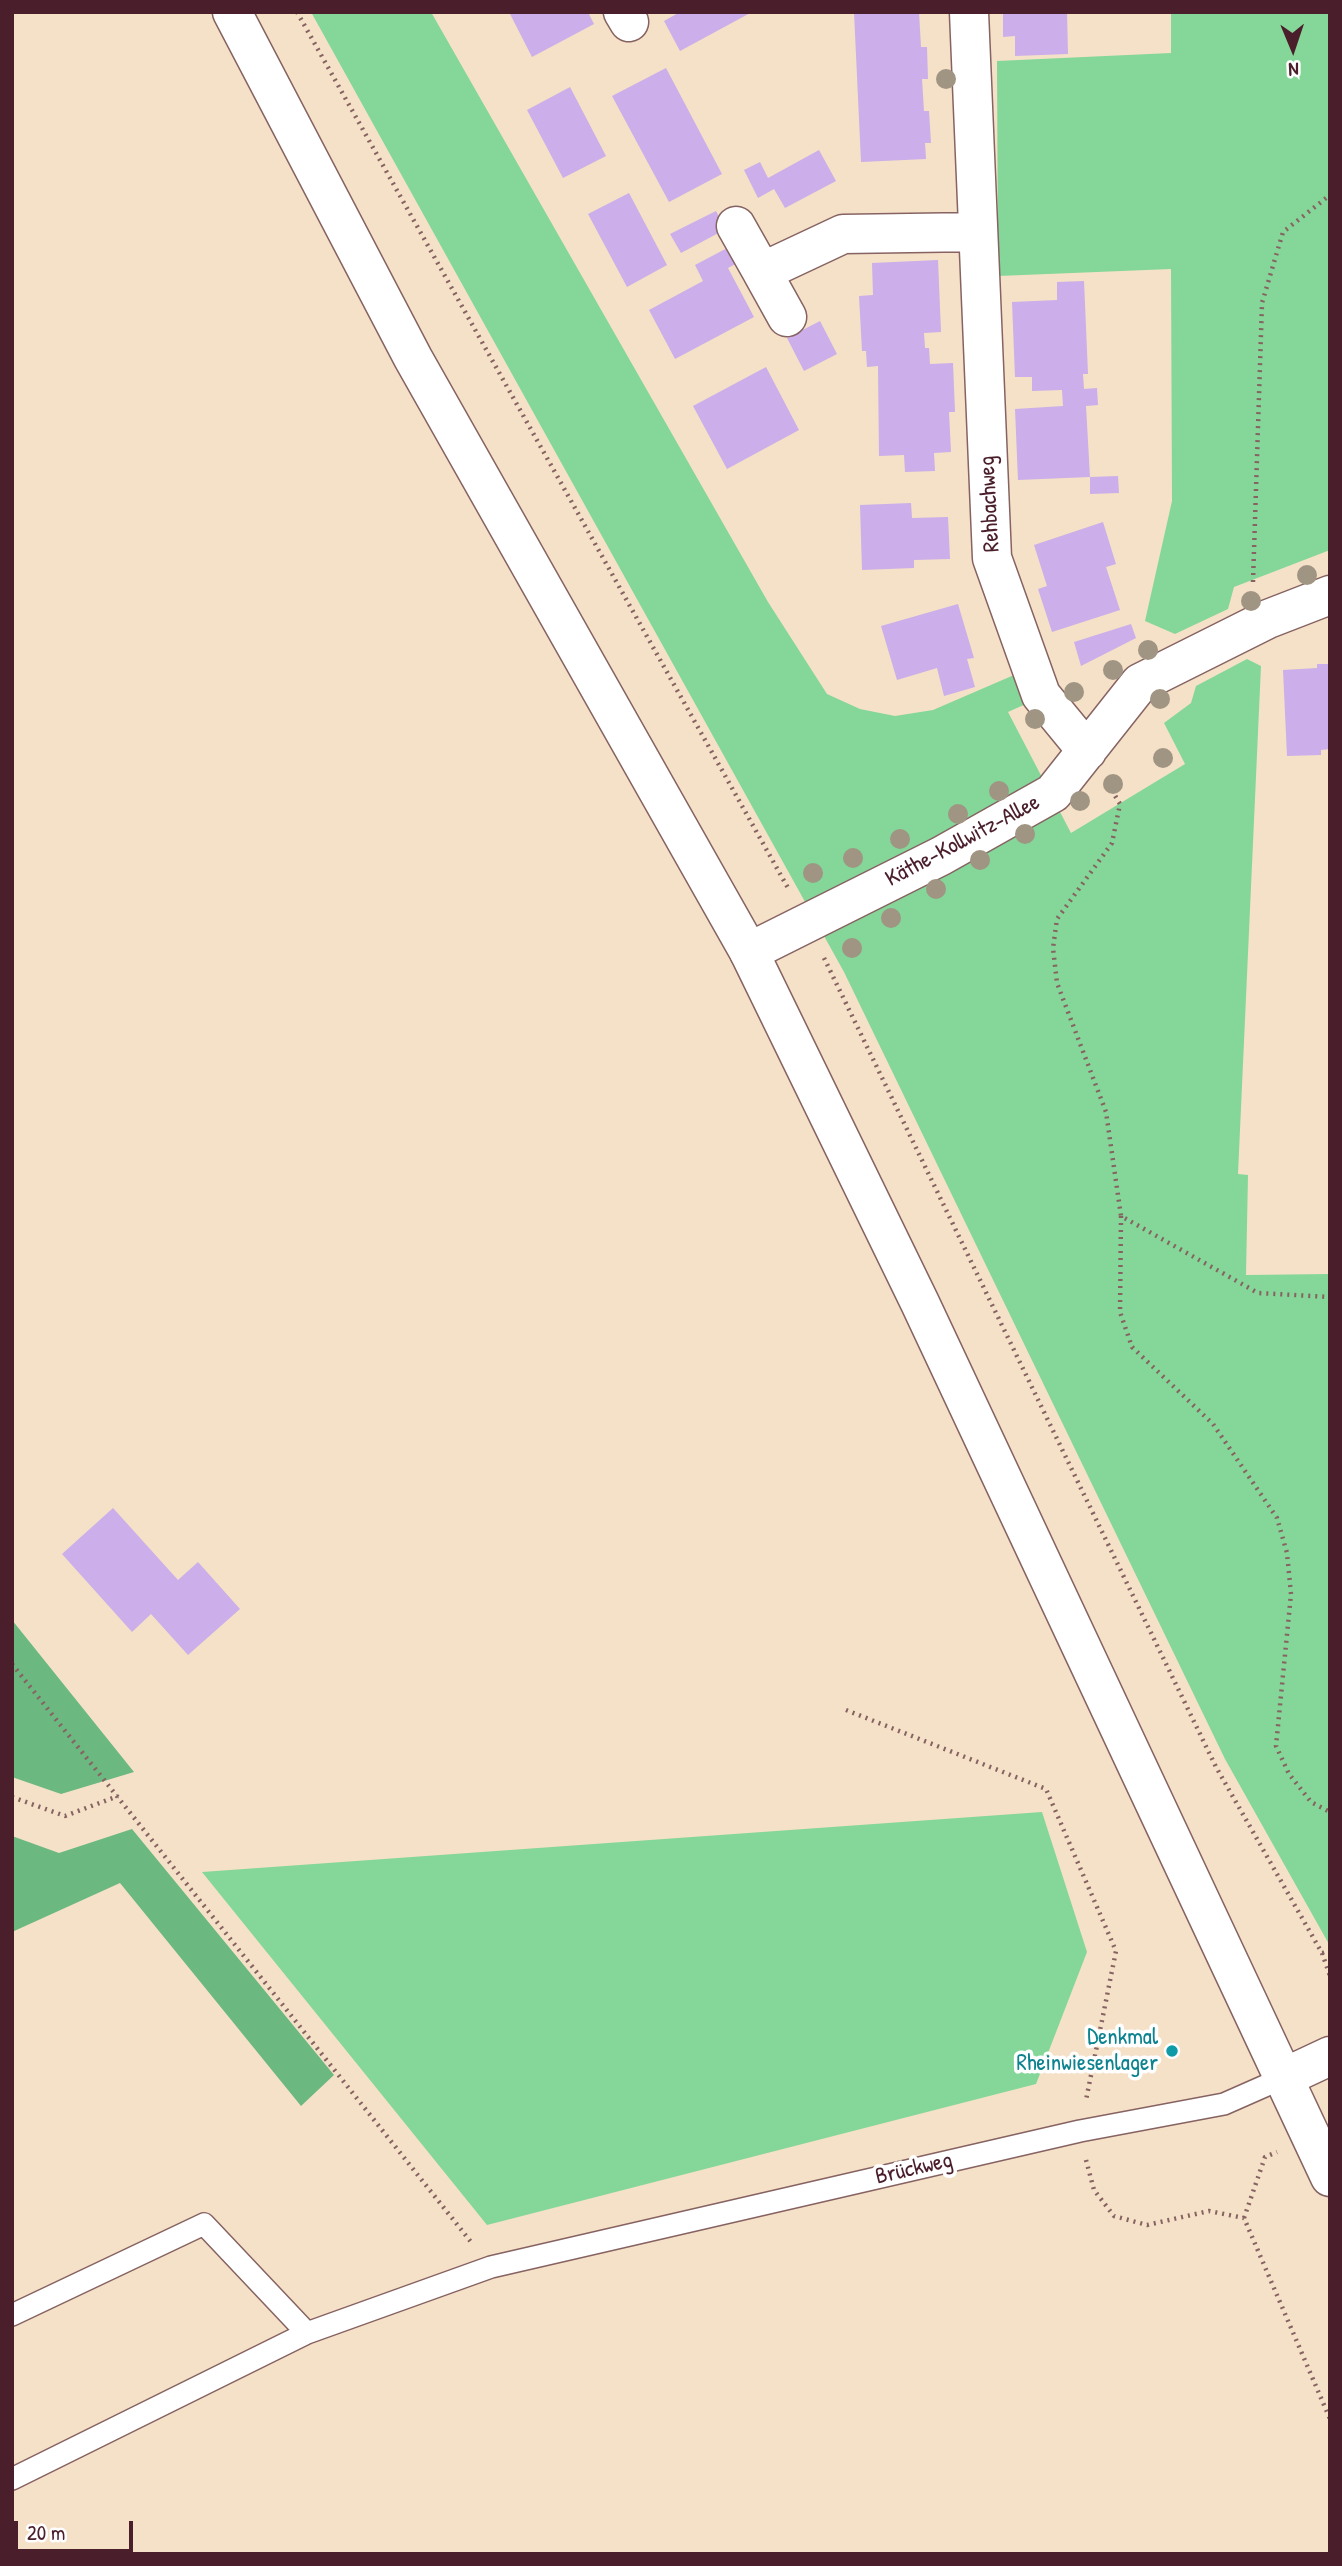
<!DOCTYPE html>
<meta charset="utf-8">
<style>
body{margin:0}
#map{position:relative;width:1342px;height:2566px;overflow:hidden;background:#f5e1c7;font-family:"Patrick Hand",sans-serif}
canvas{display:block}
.frame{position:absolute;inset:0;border:14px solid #4a1f2b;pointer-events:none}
.north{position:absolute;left:1258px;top:14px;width:70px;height:70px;-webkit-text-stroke:5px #fff;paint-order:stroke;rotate:178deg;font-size:19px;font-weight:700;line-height:28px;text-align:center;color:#4a1f2b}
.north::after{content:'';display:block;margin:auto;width:24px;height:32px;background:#4a1f2b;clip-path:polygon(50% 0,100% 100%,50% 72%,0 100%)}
.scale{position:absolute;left:14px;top:2521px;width:119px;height:32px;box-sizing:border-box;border:4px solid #4a1f2b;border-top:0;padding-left:9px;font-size:21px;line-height:24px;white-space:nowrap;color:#4a1f2b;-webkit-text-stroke:5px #fff;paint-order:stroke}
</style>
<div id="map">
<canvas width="1342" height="2566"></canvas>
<div class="frame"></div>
<div class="north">N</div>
<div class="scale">20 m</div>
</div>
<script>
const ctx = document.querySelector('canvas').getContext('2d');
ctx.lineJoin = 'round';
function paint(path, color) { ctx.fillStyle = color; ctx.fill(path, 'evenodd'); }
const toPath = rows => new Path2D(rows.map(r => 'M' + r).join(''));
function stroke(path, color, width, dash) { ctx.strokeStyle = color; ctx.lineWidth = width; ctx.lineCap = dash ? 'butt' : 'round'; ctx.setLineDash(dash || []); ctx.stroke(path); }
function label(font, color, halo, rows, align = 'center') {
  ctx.font = font + ' "Patrick Hand",sans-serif'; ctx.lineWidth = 7; ctx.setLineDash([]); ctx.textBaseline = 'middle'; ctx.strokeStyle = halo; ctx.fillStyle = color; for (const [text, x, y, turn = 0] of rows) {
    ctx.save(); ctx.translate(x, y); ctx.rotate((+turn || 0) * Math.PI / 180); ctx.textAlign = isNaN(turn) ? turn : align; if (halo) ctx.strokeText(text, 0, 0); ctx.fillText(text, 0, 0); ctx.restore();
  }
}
paint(toPath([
 [311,12,431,12,768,602,827,694,860,709,895,716,933,710,1014,675,1028,703,1008,712,1071,833,1185,764,1164,723,1191,703,1196,686,1247,659,1261,666,1238,1174,1248,1175,1246,1275,1330,1274,1330,1946,1225,1759,844,972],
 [1171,12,1330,12,1330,550,1234,587,1228,609,1175,634,1145,621,1172,501,1171,269,998,276,997,61,1171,53],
 [1042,1812,1087,1952,1036,2084,487,2225,202,1872]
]), '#84d798');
paint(toPath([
 [12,1620,134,1772,61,1794,12,1777],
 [132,1829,334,2075,301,2106,120,1883,12,1932,12,1836,59,1853]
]), '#6bb880');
paint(toPath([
 [509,12,588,12,594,24,532,57],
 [680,12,752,12,680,51,664,21],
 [854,12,919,12,921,47,927,47,928,79,922,79,924,111,929,111,931,143,925,143,926,159,861,162],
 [1003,12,1067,12,1068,54,1015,56,1015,36,1003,37],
 [666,68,722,174,669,202,612,96],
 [570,87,606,156,563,178,527,110],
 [819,150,836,181,785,208,774,189,758,198,744,170,760,162,768,178],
 [629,193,667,265,627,287,588,214],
 [716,211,726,229,681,253,670,234],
 [731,246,739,262,728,268,754,317,675,359,649,310,703,281,695,265],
 [938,260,941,332,924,333,925,348,929,348,930,364,953,363,955,412,949,412,951,452,934,453,935,471,905,472,904,455,879,456,878,366,867,367,866,351,862,351,859,296,873,295,872,263],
 [1084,281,1088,374,1083,374,1084,389,1097,388,1098,405,1086,406,1090,477,1018,480,1015,409,1063,406,1062,390,1032,391,1032,377,1015,377,1012,302,1057,300,1057,282],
 [820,321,837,354,804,371,787,338],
 [766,367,799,430,727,469,693,406],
 [1118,476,1119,493,1090,494,1090,477],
 [911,503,912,518,948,517,950,559,914,560,914,568,862,570,860,505],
 [1103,522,1116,564,1106,567,1120,610,1052,632,1038,589,1047,586,1034,545],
 [958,604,974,658,967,659,975,687,944,696,937,668,897,680,881,626],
 [1131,624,1136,638,1081,666,1074,642],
 [1317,664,1330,664,1330,749,1321,750,1321,755,1287,756,1283,670,1317,668],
 [113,1508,178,1580,198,1562,240,1609,188,1655,151,1614,132,1632,62,1554]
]), '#cbaeea');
const lane = toPath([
 [12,2315,204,2224,307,2333],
 [12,2479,307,2333,491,2267,1080,2131,1224,2104,1283,2078]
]);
const street = toPath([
 [623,12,629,22],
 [969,12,992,558,1041,695,1087,751],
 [736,226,762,272],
 [787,317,762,272,843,234,977,232],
 [749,952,941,856,1053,793,1140,683,1268,619,1330,595],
 [1283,2078,1330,2056]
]);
const secondary = toPath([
 [232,12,413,358,749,952,920,1303,1330,2177]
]);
stroke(lane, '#866362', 24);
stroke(street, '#866362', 41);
stroke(secondary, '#866362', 41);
stroke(toPath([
 [297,12,788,888],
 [1253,582,1262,303,1283,232,1330,195],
 [1108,784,1120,804,1112,843,1057,919,1053,948,1057,983,1106,1112,1121,1216,1258,1293,1330,1297],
 [824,958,1216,1767,1322,1953,1330,1976],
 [1121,1216,1120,1312,1132,1347,1213,1424,1277,1518,1287,1553,1291,1594,1276,1746,1289,1774,1311,1802,1330,1812],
 [12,1664,471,2242],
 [846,1710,1046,1789,1116,1951,1086,2100],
 [12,1797,65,1816,118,1796],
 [1322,1953,1330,1952],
 [1086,2160,1094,2190,1114,2216,1147,2225,1209,2211,1244,2218,1330,2419],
 [1244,2218,1265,2157,1277,2152]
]), '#866362', 4.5, [2, 5]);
stroke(lane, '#fff', 21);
stroke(street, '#fff', 38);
stroke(secondary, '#fff', 38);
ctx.fillStyle = '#a09583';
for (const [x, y] of [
 [946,79],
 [1307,575],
 [1251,601],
 [1148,650],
 [1113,670],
 [1074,692],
 [1160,699],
 [1035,719],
 [1163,758],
 [1113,784],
 [999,791],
 [1080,801],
 [958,814],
 [1025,834],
 [900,839],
 [853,858],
 [980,860],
 [813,873],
 [936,889],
 [891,918],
 [852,948]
]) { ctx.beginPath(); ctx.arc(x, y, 10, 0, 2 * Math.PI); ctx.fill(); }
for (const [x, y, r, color] of [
 [1172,2051,7,"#0f9aa8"]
]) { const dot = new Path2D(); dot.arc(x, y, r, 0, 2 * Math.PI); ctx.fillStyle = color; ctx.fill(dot); stroke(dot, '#fff', 2.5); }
label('23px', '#4a1f2b', '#fff', [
 ["Rehbachweg",990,504,-93],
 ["Käthe-Kollwitz-Allee",963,841,-28],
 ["Brückweg",914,2169,-13]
]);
label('23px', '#0d838f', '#fff', [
 ["Denkmal",1158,2038],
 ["Rheinwiesenlager",1158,2064]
], 'right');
</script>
